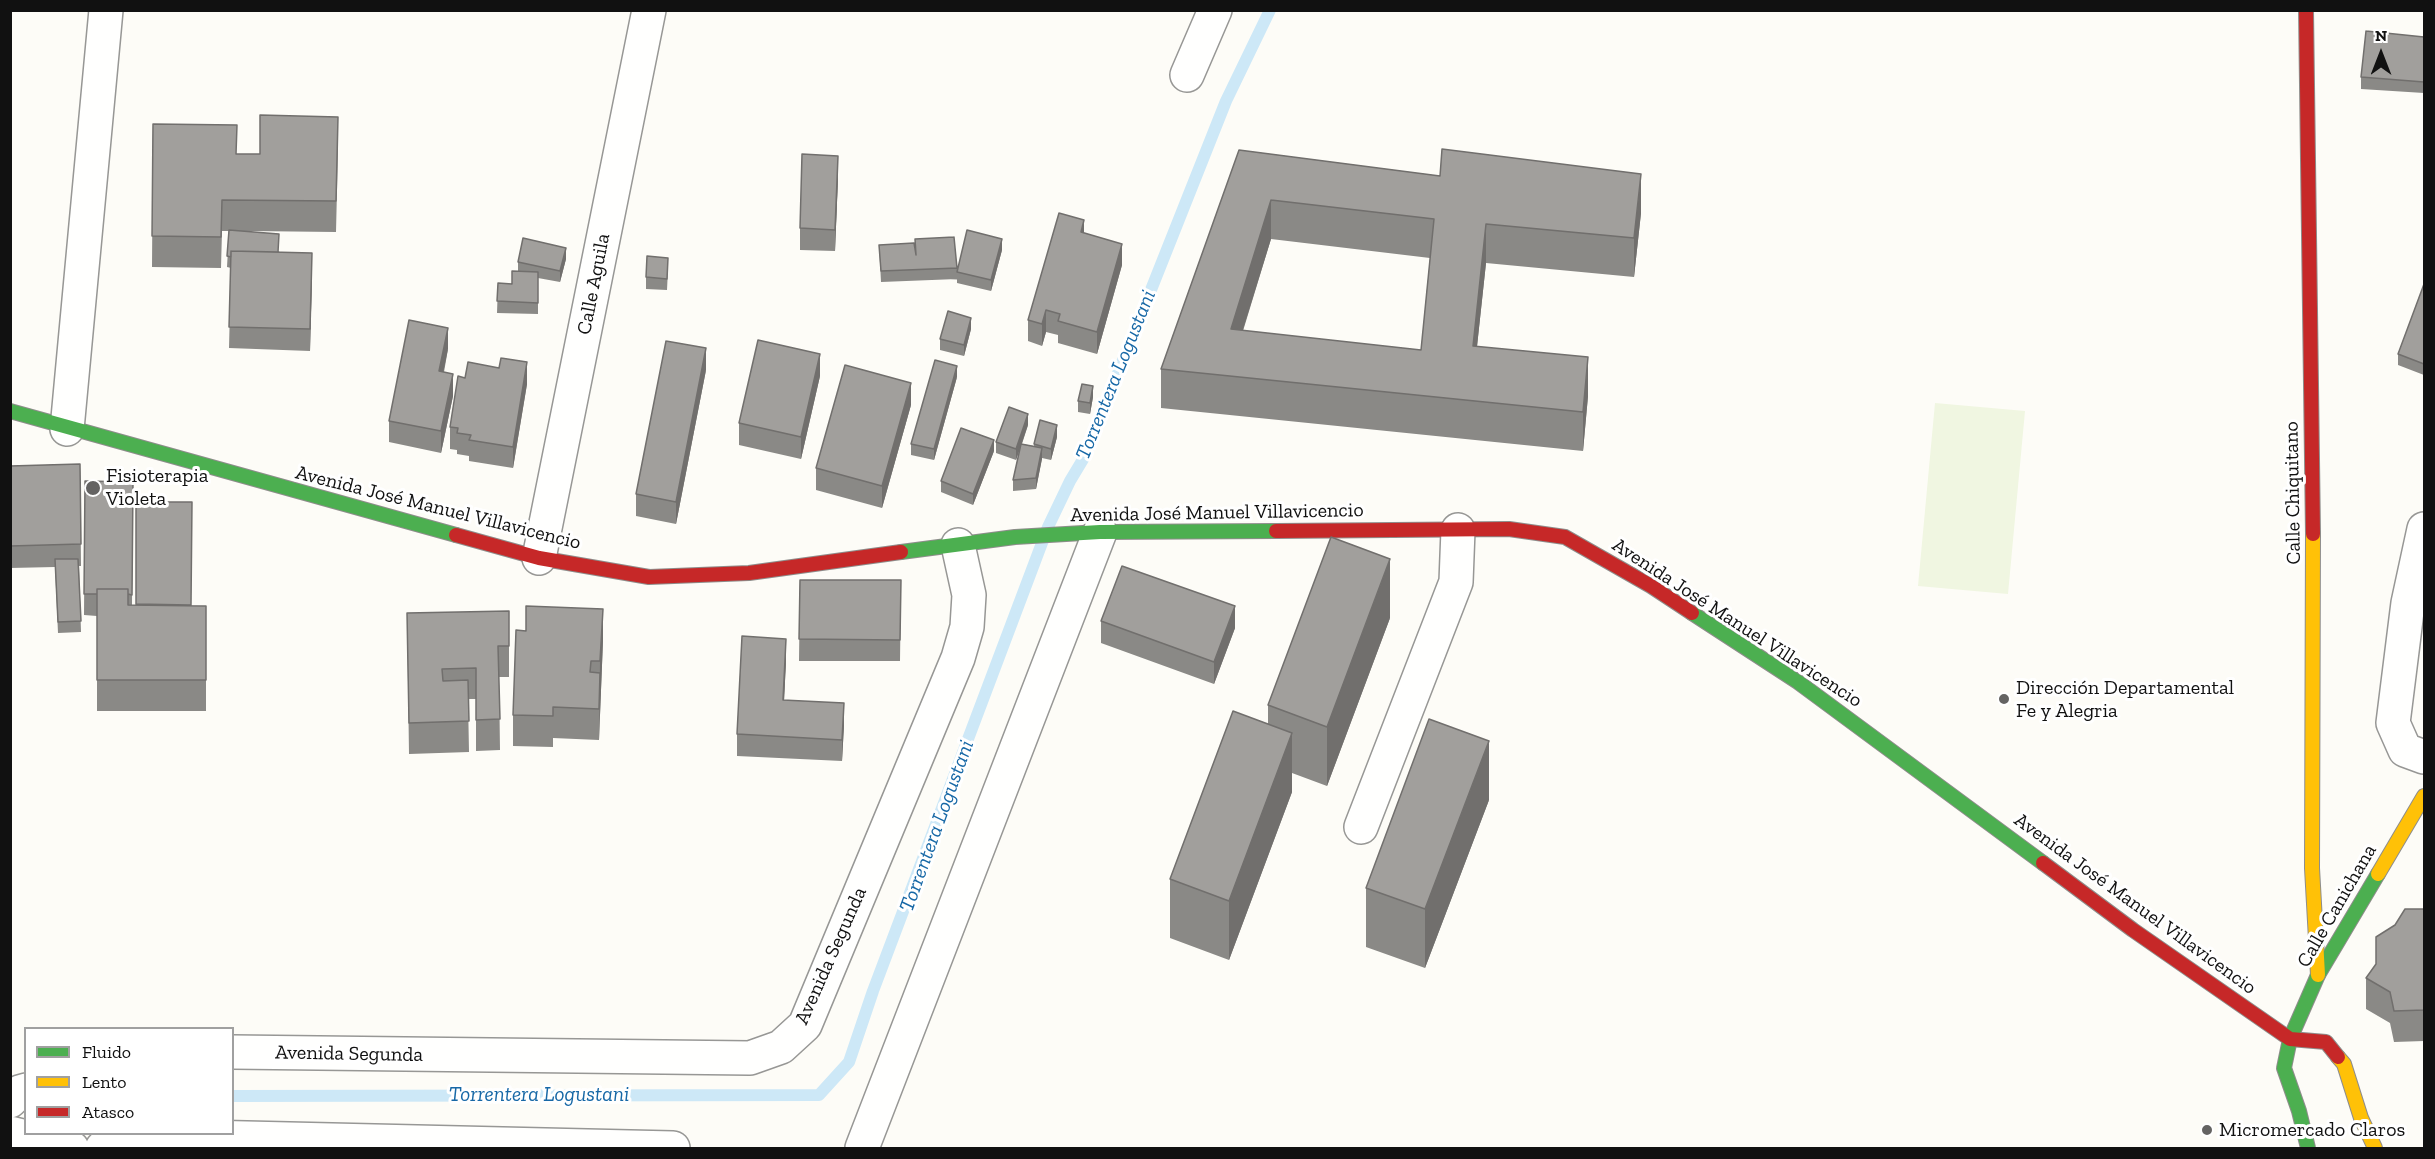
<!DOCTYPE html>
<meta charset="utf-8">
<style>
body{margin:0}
#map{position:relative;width:2435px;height:1159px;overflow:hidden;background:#fdfcf7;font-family:"Zilla Slab",serif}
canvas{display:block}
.frame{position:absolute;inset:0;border:12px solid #111;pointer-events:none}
.legend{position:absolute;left:24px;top:1027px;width:210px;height:108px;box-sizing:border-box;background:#fff;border:2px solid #a0a0a0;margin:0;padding:8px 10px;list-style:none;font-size:18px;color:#111}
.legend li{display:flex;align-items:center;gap:12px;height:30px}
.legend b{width:30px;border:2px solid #a0a0a0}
.north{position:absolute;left:2351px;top:24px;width:60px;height:60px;-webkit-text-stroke:4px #fff;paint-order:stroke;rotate:0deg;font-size:16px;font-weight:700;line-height:24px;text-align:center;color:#111}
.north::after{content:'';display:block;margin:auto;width:21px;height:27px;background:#111;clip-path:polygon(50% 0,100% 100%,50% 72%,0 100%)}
</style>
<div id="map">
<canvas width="2435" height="1159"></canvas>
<div class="frame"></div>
<ul class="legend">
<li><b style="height:8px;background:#4caf50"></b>Fluido</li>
<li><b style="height:8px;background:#ffc107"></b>Lento</li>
<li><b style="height:8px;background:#c62828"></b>Atasco</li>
</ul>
<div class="north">N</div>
</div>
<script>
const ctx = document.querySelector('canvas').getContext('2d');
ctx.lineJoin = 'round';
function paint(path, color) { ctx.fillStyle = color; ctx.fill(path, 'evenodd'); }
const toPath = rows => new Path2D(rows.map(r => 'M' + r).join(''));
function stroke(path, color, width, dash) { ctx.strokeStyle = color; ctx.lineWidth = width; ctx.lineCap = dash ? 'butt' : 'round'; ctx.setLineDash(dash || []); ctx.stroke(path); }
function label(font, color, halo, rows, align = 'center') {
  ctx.font = font + ' "Zilla Slab",serif'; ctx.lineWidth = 6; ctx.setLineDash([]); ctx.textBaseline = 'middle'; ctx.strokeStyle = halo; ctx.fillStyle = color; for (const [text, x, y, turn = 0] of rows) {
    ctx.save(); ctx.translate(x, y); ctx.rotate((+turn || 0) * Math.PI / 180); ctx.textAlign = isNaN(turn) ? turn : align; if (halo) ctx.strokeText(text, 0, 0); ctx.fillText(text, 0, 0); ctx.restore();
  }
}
paint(toPath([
 [1935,403,2025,411,2008,594,1918,586]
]), '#f0f6e1');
stroke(toPath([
 [232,1096,819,1095,849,1062,873,991,1048,527,1070,481,1085,456,1226,101,1270,10]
]), '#cde8f7', 12);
const street = toPath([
 [1187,75,1215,10],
 [67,429,106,10],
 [2424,529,2408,603,2393,723,2405,750,2424,757],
 [539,558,649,10],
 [1361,827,1456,582,1458,530],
 [232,1052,750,1058,781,1047,805,1025,958,658,967,627,969,595,958,545],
 [10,1101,19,1092,26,1090],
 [10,1133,72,1148],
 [102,1148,204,1137,673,1148],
 [862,1148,1100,532]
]);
const fast = toPath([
 [10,411,456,535],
 [901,552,1015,537,1100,532,1276,531],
 [1692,613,1798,682,2043,863],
 [2308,1148,2299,1111,2284,1068,2290,1039,2318,975,2378,874]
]);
const slow = toPath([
 [2313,534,2312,868,2318,975],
 [2378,874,2424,796],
 [2338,1057,2344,1064,2361,1118,2375,1148]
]);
const jam = toPath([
 [2306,10,2313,534],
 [1276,531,1509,529,1565,537,1651,586,1692,613],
 [456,535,539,558,649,577,749,573,901,552],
 [2043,863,2133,930,2290,1039,2326,1042,2338,1057]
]);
stroke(street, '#979795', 36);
stroke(fast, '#8e8d8b', 16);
stroke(slow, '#8e8d8b', 16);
stroke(jam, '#8e8d8b', 16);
stroke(street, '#fffffe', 33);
stroke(fast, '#4caf50', 14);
stroke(slow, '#ffc107', 14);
stroke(jam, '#c62828', 14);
paint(toPath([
 [2424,37,2424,93,2361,89,2361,77],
 [153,124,237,154,260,154,338,148,336,232,249,231,312,274,310,351,229,348,231,268,227,267,229,231,222,231,221,268,152,267],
 [1239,150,1440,176,1641,213,1634,277,1486,263,1477,346,1588,396,1583,451,1161,408,1161,369],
 [1271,239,1430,258,1421,350,1243,331],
 [838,178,835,251,800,250,800,228],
 [1084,233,1122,265,1097,354,1058,343,1058,335,1046,332,1042,346,1028,341,1028,320],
 [879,245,915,251,957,268,957,279,881,282],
 [1002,250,991,291,957,283,957,272],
 [566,259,560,282,538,278,538,314,497,313,498,283,512,284,518,271,518,262],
 [668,269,667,290,646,289,646,277],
 [2424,284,2424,375,2398,365,2398,354],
 [971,329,964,356,940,350,940,339],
 [448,349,444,372,453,396,441,453,389,442,389,421],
 [706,370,676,524,636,516,636,494],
 [820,376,801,459,739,445,739,423],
 [957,377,934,460,911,455,911,444],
 [465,378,527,384,513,468,469,461,469,456,457,454,457,450,450,449,450,427],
 [1093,397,1090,414,1078,412,1078,401],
 [911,405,882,508,816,490,816,468],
 [1028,425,1022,444,1034,446,1034,444,1057,437,1051,460,1042,458,1036,489,1013,491,1013,480,1021,446,1016,460,996,453,996,442],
 [994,451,973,505,941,492,941,481],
 [80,464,81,566,79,566,81,632,58,633,55,567,10,568,10,466],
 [85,481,133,482,132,605,206,606,206,711,97,711,97,616,84,615],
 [800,580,901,580,900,661,799,661],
 [407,613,509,646,509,677,499,677,500,750,476,751,476,699,468,699,469,752,409,754],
 [1390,618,1327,786,1292,773,1292,792,1229,960,1170,938,1170,879,1268,724,1268,705],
 [1101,621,1235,628,1214,684,1101,643],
 [603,640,599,740,553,738,553,747,513,746,513,715],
 [786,661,784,700,844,725,842,761,737,756,737,734],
 [1489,800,1425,968,1366,947,1366,888],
 [2424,905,2424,1041,2394,1042,2390,1023,2366,1009,2366,978,2424,909]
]), '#8a8986');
paint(toPath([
 [838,156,838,178,835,251,835,230],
 [1641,174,1641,213,1634,277,1634,238],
 [1271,200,1271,239,1231,368,1231,329],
 [1084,220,1084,241,1081,232],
 [1486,224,1486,263,1473,384,1473,346],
 [1002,239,1002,250,991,291,991,280],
 [1122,244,1122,265,1097,354,1097,332],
 [566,248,566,259,560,282,560,271],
 [312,253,312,274,310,351,310,329],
 [1046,310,1046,332,1042,346,1042,324],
 [971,318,971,329,964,356,964,345],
 [448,328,448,349,439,393,439,371],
 [706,348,706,370,676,524,676,502],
 [820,354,820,376,801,459,801,437],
 [1588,357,1588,396,1583,451,1583,412],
 [527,362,527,384,513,468,513,447],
 [957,366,957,377,934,460,934,449],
 [453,374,453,396,441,453,441,431],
 [911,383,911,405,882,508,882,486],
 [1093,386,1093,397,1090,414,1090,403],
 [1028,414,1028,425,1016,460,1016,449],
 [1057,425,1057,437,1051,460,1051,449],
 [994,440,994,451,973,505,973,494],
 [1042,448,1042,459,1036,489,1036,478],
 [1390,559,1390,618,1327,786,1327,727],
 [1235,606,1235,628,1214,684,1214,662],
 [603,609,603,640,599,740,600,661],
 [786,639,786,661,783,722,783,700],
 [844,703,844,725,842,761,842,740],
 [1292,733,1292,792,1229,960,1229,901],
 [1489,741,1489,800,1425,968,1425,909]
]), '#716f6d');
const building = toPath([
 [2366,31,2424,37,2424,82,2361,77,2366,31],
 [260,115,338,117,336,201,222,200,221,237,152,236,153,124,237,125,236,154,260,154,260,115],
 [1442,149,1641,174,1634,238,1486,224,1473,346,1588,357,1583,412,1161,369,1239,150,1440,176,1442,149],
 [1271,200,1434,219,1421,350,1231,329,1271,200],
 [802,154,838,156,835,230,800,228,802,154],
 [1059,213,1084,220,1081,232,1122,244,1097,332,1058,321,1060,314,1046,310,1042,324,1028,320,1059,213],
 [229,230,279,234,278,252,231,251,231,257,227,256,229,230],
 [967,230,1002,239,991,280,957,272,967,230],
 [954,237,957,268,881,271,879,245,914,243,916,255,915,239,954,237],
 [523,238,566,248,560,271,518,262,523,238],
 [231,251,312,253,310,329,229,327,231,251],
 [647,256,668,258,667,279,646,277,647,256],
 [512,271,538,272,538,303,497,301,498,283,512,284,512,271],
 [2424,284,2424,364,2398,354,2424,284],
 [948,311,971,318,964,345,940,339,948,311],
 [409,320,448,328,439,371,453,374,441,431,389,421,409,320],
 [758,340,820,354,801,437,739,423,758,340],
 [666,341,706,348,676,502,636,494,666,341],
 [501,358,527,362,513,447,469,440,471,435,457,433,458,428,450,427,458,376,465,378,468,362,499,368,501,358],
 [935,360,957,366,934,449,911,444,935,360],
 [845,365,911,383,882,486,816,468,845,365],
 [1082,384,1093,386,1090,403,1078,401,1082,384],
 [1009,407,1028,414,1016,449,996,442,1009,407],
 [1040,420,1057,425,1051,449,1034,444,1040,420],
 [961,428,994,440,973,494,941,481,961,428],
 [1021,444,1042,448,1036,478,1013,480,1021,444],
 [80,464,81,544,10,546,10,466,80,464],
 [85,481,133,482,132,595,128,594,128,589,97,589,97,594,84,594,85,481],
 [136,502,192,502,191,605,136,604,136,502],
 [1331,537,1390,559,1327,727,1268,705,1331,537],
 [55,559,78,559,81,621,58,622,55,559],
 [1122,566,1235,606,1214,662,1101,621,1122,566],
 [800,580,901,580,900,640,799,639,800,580],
 [97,589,128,589,128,605,206,606,206,680,97,680,97,589],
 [526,606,603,609,600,661,591,661,590,672,600,673,599,709,553,707,553,716,513,715,516,630,526,631,526,606],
 [509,611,509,646,498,646,500,719,476,720,476,668,442,669,443,681,468,680,469,721,409,723,407,613,509,611],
 [742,636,786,639,783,700,844,703,842,740,737,734,742,636],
 [1233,711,1292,733,1229,901,1170,879,1233,711],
 [1429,719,1489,741,1425,909,1366,888,1429,719],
 [2405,909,2424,909,2424,1010,2394,1011,2390,992,2366,978,2376,964,2376,937,2395,925,2405,909]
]);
paint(building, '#a19f9c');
stroke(building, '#716f6d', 1.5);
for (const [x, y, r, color] of [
 [93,488,8,"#646362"],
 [2004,699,6,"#646362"],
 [2207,1130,6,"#646362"]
]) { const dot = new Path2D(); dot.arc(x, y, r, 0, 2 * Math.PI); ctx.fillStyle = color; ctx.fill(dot); stroke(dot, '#fff', 2); }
label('20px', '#111', '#fff', [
 ["Calle Aguila",594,284,-79],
 ["Calle Chiquitano",2293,493,-91],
 ["Avenida José Manuel Villavicencio",438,508,14],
 ["Avenida José Manuel Villavicencio",1217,513,-1],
 ["Avenida José Manuel Villavicencio",1737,623,33],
 ["Avenida José Manuel Villavicencio",2135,904,36],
 ["Calle Canichana",2337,906,-60],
 ["Avenida Segunda",831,956,-66],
 ["Avenida Segunda",349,1054,1]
]);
label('20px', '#111', '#fff', [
 ["Fisioterapia",106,476],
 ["Violeta",106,499],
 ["Dirección Departamental",2016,688],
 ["Fe y Alegria",2016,711],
 ["Micromercado Claros",2219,1130]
], 'left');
label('italic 21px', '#1768a6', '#fff', [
 ["Torrentera Logustani",1116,375,-68],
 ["Torrentera Logustani",937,826,-70],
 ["Torrentera Logustani",539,1095]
]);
</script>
